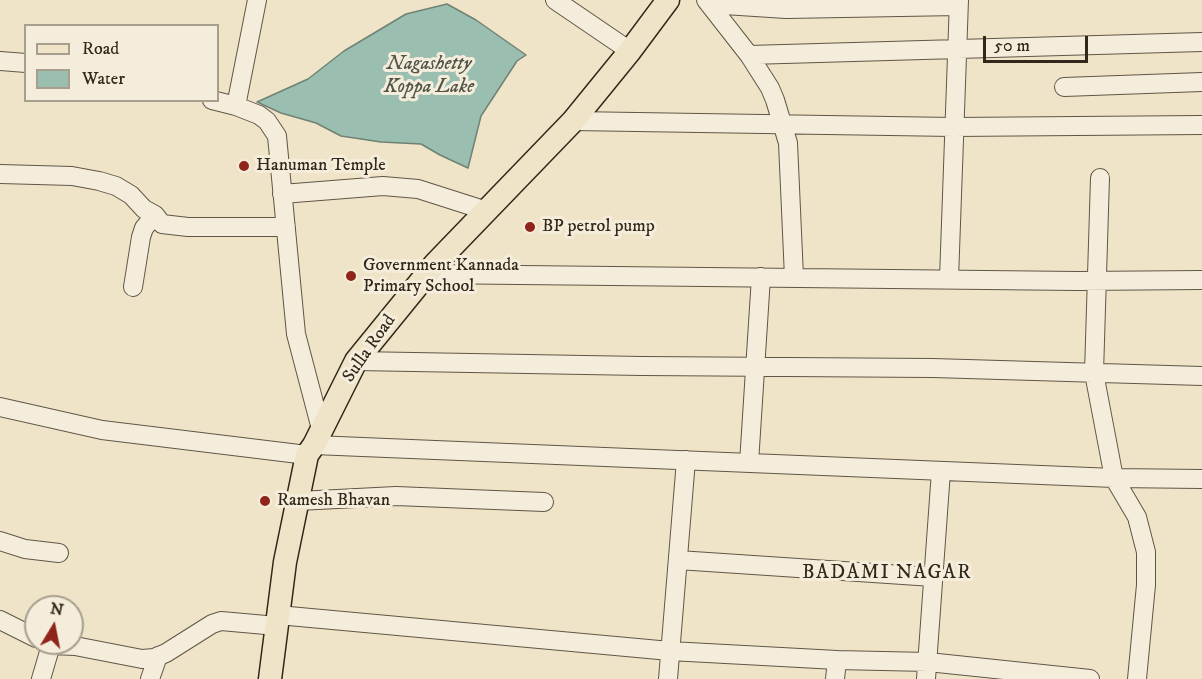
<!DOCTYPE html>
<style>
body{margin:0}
#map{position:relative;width:1202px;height:679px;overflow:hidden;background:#efe4c7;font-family:"IM FELL DW Pica",serif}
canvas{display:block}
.legend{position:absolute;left:24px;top:24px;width:195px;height:78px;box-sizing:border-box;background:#f5eddb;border:2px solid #a79e8e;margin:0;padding:8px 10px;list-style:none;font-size:18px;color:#32271b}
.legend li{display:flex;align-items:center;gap:12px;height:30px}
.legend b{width:30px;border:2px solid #a79e8e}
.north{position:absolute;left:24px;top:595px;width:60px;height:60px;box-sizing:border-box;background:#f5eddb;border:2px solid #a79e8e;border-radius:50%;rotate:10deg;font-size:16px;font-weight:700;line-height:24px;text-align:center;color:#32271b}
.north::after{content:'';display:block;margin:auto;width:21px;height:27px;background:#8f2418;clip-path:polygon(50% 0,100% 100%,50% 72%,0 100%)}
.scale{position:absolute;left:983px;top:36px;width:105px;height:27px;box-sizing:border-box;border:3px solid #32271b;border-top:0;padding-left:8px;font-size:18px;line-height:21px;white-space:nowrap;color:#32271b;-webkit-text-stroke:4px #f5eddb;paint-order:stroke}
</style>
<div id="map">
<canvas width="1202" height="679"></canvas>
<ul class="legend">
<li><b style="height:8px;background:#efe4c7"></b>Road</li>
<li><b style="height:16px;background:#9abfb0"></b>Water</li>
</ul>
<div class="north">N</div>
<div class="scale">50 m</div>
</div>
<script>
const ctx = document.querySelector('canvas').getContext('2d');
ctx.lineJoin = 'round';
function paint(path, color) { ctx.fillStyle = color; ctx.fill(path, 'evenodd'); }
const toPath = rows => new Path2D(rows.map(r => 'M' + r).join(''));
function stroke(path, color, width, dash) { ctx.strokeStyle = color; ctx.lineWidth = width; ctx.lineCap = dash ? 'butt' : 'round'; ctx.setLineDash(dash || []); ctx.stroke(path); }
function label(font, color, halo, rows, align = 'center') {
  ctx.font = font + ' "IM FELL DW Pica",serif'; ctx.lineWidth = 6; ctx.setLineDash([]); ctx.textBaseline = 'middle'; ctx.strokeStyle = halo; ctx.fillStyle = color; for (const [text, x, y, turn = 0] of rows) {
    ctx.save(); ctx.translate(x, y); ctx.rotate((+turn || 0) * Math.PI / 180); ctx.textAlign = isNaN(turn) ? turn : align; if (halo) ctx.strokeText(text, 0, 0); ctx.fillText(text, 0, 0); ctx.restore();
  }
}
const water = toPath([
 [447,4,476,20,526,55,517,61,481,116,468,168,440,155,421,144,381,142,341,136,316,123,281,113,257,102,308,79,344,51,406,14,447,4]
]);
paint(water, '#9abfb0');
stroke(water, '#708274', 1.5);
const minor = toPath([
 [555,0,630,51],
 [706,0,749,55,770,88,775,100,788,143,794,277],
 [709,4,786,9,958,6],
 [749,55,1202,42],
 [0,61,26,63],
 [1064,87,1202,82],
 [212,100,236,106,259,115,267,121,277,136,296,334,321,429],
 [236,106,257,0],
 [573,121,953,127,1202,125],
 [0,174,72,176,99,181,116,186,131,195,144,209,155,215],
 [1100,178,1094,373,1114,478,1137,517,1146,552,1146,585,1137,679],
 [282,194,383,186,418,189,487,211],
 [427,274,1078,281,1202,280],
 [949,279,959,0],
 [133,287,141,237,144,228,155,215,162,224,188,227,286,227],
 [356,361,642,366,933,368,1202,376],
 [0,407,102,430,307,455],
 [314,445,1114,478,1202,479],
 [749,463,761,277],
 [298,501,396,496,544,502],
 [0,541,25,549,59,553],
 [678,560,933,577],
 [278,615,670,651,837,660,928,662,1090,679],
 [0,620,36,638],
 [51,645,75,646,142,659,154,658,166,653,212,624,221,621,277,626],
 [41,679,51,645,46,643],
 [150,679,158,656],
 [668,679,686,460],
 [835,679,837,660],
 [926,679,941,471]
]);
const major = toPath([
 [270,679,285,562,307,455,314,445,356,361,435,264,573,121,630,51,668,0]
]);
stroke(minor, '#615646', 20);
stroke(major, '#32271b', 25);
stroke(minor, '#f5eddb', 18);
stroke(major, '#efe4c7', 22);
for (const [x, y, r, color] of [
 [244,166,6,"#8f2418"],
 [530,227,6,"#8f2418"],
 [351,276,6,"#8f2418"],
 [265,501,6,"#8f2418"]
]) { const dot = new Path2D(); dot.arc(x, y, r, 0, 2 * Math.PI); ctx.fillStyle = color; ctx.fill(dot); stroke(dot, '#f5eddb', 2); }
label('18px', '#32271b', '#f5eddb', [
 ["Hanuman Temple",256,166],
 ["BP petrol pump",542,227],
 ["Government Kannada",363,266],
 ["Primary School",363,287],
 ["Ramesh Bhavan",277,501]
], 'left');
label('18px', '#32271b', '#f5eddb', [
 ["Sulla Road",370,349,-55]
]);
label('italic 20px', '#515548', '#f5eddb', [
 ["Nagashetty",429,65],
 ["Koppa Lake",429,88]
]);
ctx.letterSpacing = '1.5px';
label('20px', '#32271b', '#f5eddb', [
 ["BADAMI NAGAR",887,574]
]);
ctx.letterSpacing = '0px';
</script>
